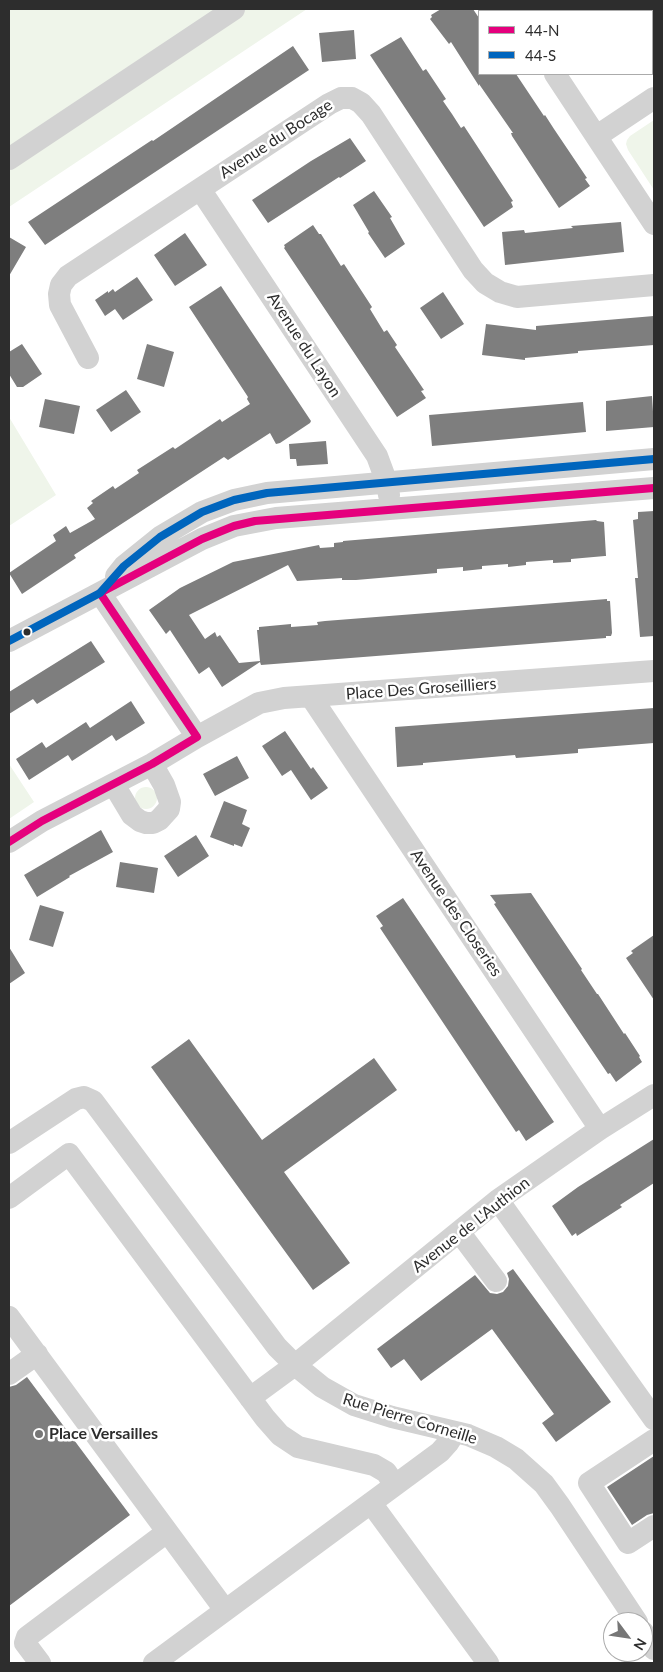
<!DOCTYPE html>
<style>
body{margin:0}
#map{position:relative;width:663px;height:1672px;overflow:hidden;background:#fff;font-family:Lato,sans-serif}
canvas{display:block}
.frame{position:absolute;inset:0;border:10px solid #2d2d2d;pointer-events:none}
.legend{position:absolute;left:478px;top:10px;width:175px;height:65px;box-sizing:border-box;background:#fff;border:1px solid #ababab;margin:0;padding:6px 9px;list-style:none;font-size:15px;color:#2d2d2d}
.legend li{display:flex;align-items:center;gap:10px;height:25px}
.legend b{width:25px;border:1px solid #ababab}
.north{position:absolute;left:603px;top:1612px;width:50px;height:50px;box-sizing:border-box;background:#fff;border:1px solid #ababab;border-radius:50%;rotate:121deg;font-size:14px;font-weight:700;line-height:20px;text-align:center;color:#2d2d2d}
.north::after{content:'';display:block;margin:auto;width:18px;height:22px;background:#767676;clip-path:polygon(50% 0,100% 100%,50% 72%,0 100%)}
</style>
<div id="map">
<canvas width="663" height="1672"></canvas>
<div class="frame"></div>
<ul class="legend">
<li><b style="height:6px;background:#e5007d"></b>44-N</li>
<li><b style="height:6px;background:#0065bd"></b>44-S</li>
</ul>
<div class="north">N</div>
</div>
<script>
const ctx = document.querySelector('canvas').getContext('2d');
ctx.lineJoin = 'round';
function paint(path, color) { ctx.fillStyle = color; ctx.fill(path, 'evenodd'); }
const toPath = rows => new Path2D(rows.map(r => 'M' + r).join(''));
function stroke(path, color, width, dash) { ctx.strokeStyle = color; ctx.lineWidth = width; ctx.lineCap = dash ? 'butt' : 'round'; ctx.setLineDash(dash || []); ctx.stroke(path); }
function label(font, color, halo, rows, align = 'center') {
  ctx.font = font + ' Lato,sans-serif'; ctx.lineWidth = 5; ctx.setLineDash([]); ctx.textBaseline = 'middle'; ctx.strokeStyle = halo; ctx.fillStyle = color; for (const [text, x, y, turn = 0] of rows) {
    ctx.save(); ctx.translate(x, y); ctx.rotate((+turn || 0) * Math.PI / 180); ctx.textAlign = isNaN(turn) ? turn : align; if (halo) ctx.strokeText(text, 0, 0); ctx.fillText(text, 0, 0); ctx.restore();
  }
}
paint(toPath([
 [9,9,307,9,9,207],
 [654,120,654,190,628,150,626,144,627,140,630,136],
 [9,417,56,495,9,526],
 [9,764,34,802,9,819],
 '135 798a11 11 0 1 1 22 0a11 11 0 1 1-22 0Z'
]), '#eff5ea');
paint(toPath([
 [441,9,473,9,479,18,479,74,516,74,544,116,545,115,554,129,587,178,585,179,590,186,559,208,512,136,511,133,513,133,479,84,479,86,451,42,449,44,430,19,432,17,431,15],
 [354,30,356,59,322,62,319,33],
 [401,37,423,71,426,69,446,99,443,101,452,114,461,128,464,126,513,201,511,202,513,207,484,227,370,55],
 [293,46,309,70,45,245,28,222,152,140,153,141],
 [350,138,366,161,340,178,339,177,268,223,252,200,311,161],
 [374,191,392,217,390,218,405,244,385,258,368,233,369,232,353,205],
 [621,222,624,252,505,265,502,232,524,230,525,233,573,228,571,226],
 [313,225,319,234,321,234,341,266,344,264,372,307,370,309,384,332,387,330,397,345,395,347,424,390,421,391,426,398,397,417,284,248,285,247,284,245],
 [185,233,207,265,175,286,154,255],
 [9,237,26,247,9,276],
 [137,277,153,300,123,320,115,309,105,316,95,300,108,291,108,293,113,289,115,292],
 [221,286,311,421,310,423,280,443,276,444,270,433,228,460,224,457,74,555,76,558,22,594,9,573,56,541,53,535,66,526,70,533,95,519,87,508,93,503,91,501,113,486,115,489,139,473,137,470,173,447,175,449,220,419,222,422,250,404,247,399,248,397,189,307],
 [443,292,464,324,441,339,420,308],
 [654,316,654,345,578,351,578,353,525,358,525,360,482,355,486,324,536,330,536,326],
 [22,344,42,374,23,387,17,387,9,374,9,352],
 [147,344,174,352,164,387,137,379],
 [126,390,141,412,111,432,96,410],
 [652,396,654,427,606,431,606,401],
 [45,399,80,406,74,434,39,427],
 [583,402,586,432,432,446,429,415],
 [326,441,328,464,297,466,296,459,290,459,289,444],
 [654,511,654,636,640,637,635,578,638,578,633,520,638,519,638,512],
 [596,520,597,521,604,522,606,556,605,556,571,559,571,562,553,563,553,560,526,562,526,565,508,567,508,564,482,566,482,569,463,571,463,567,437,569,437,573,356,580,342,580,342,578,297,581,288,565,189,615,205,639,215,632,217,637,220,635,239,663,260,661,257,630,259,630,259,627,291,624,291,627,318,625,317,622,325,621,607,599,607,601,610,601,612,633,611,636,606,636,606,638,261,665,260,662,222,687,209,667,199,674,170,630,166,634,149,610,180,588,233,562,319,545,320,548,334,547,334,543,343,542,343,541],
 [91,641,105,662,37,704,33,699,9,714,9,692],
 [131,701,145,723,116,741,112,735,72,761,68,755,29,780,16,759,42,742,46,748,86,722,90,728],
 [654,708,654,743,578,749,578,753,516,758,515,755,423,763,423,765,397,767,395,727],
 [285,731,311,769,313,767,328,788,311,800,291,770,282,776,262,746],
 [237,756,249,778,215,796,203,774],
 [224,801,247,810,242,824,250,828,242,847,234,844,234,846,210,837],
 [101,830,113,852,69,876,70,877,37,897,24,875],
 [196,835,209,856,178,877,164,856],
 [120,862,158,868,154,893,116,887],
 [531,893,582,969,581,970,597,994,598,994,624,1034,625,1033,640,1056,639,1057,642,1062,616,1082,610,1073,608,1074,538,970,494,904,496,903,490,895],
 [403,898,554,1122,526,1141,519,1130,516,1132,380,928,383,926,376,916],
 [40,905,64,912,53,947,29,940],
 [654,935,654,1000,626,958,633,953,631,951],
 [9,947,25,973,9,984],
 [189,1039,262,1140,374,1058,397,1090,284,1172,350,1263,313,1290,151,1067],
 [654,1139,654,1183,620,1205,622,1207,577,1236,576,1233,572,1236,552,1206,578,1187],
 [513,1269,611,1402,556,1442,542,1423,554,1414,492,1329,421,1381,404,1359,391,1368,377,1349,475,1275,490,1293,497,1294,503,1292,508,1286,509,1279,507,1273],
 [27,1377,130,1515,9,1606,9,1387,16,1385],
 [654,1456,654,1513,647,1515,632,1525,607,1487]
]), '#7e7e7e');
stroke(toPath([
 [512,9,514,11],
 [555,74,654,224],
 [597,136,654,98],
 [9,159,234,9],
 [200,189,377,456,387,483,389,495],
 [88,358,60,305,59,294,61,285,68,276,329,104,341,98,352,98,361,103,371,114,473,270,485,283,500,292,517,297,654,285],
 [116,576,124,566,160,537,202,512,234,500,267,493,654,459],
 [100,593,197,737],
 [9,641,202,539,234,526,276,518,654,488],
 [311,697,600,1129],
 [114,785,132,815,140,821,146,823,153,823,159,820,169,809,170,802,164,785,152,764],
 [9,842,42,821,152,764,197,737,259,703,284,698,654,671],
 [9,1143,76,1099,84,1097,93,1101,277,1347,295,1365,322,1387,354,1405,392,1417,468,1435,496,1447,516,1459,544,1484,560,1506,637,1622],
 [9,1198,69,1154,265,1418,280,1435,298,1447,374,1465,386,1472,395,1485],
 [498,1200,654,1419],
 [460,1233,496,1281],
 [9,1317,225,1610],
 [9,1374,37,1354],
 [250,1398,295,1365,498,1200,600,1129,654,1095],
 [654,1440,589,1483,628,1543,654,1526],
 [371,1503,488,1663],
 [643,1632,654,1649],
 [40,1663,25,1643,27,1637,167,1532],
 [154,1663,440,1452,448,1443,455,1432]
]), '#d2d2d2', 22);
stroke(toPath([
 [9,842,42,821,152,764,197,737,100,593,202,539,234,526,255,521,654,488]
]), '#e5007d', 8);
stroke(toPath([
 [9,641,100,593,124,566,160,537,202,512,234,500,267,493,654,459]
]), '#0065bd', 8);
for (const [x, y, r, color] of [
 [27,632,4.5,"#2d2d2d"],
 [39,1434,5,"#767676"]
]) { const dot = new Path2D(); dot.arc(x, y, r, 0, 2 * Math.PI); ctx.fillStyle = color; ctx.fill(dot); stroke(dot, '#fff', 2); }
label('16px', '#2d2d2d', '#fff', [
 ["Avenue du Bocage",276,139,-33],
 ["Avenue du Layon",304,345,57],
 ["Place Des Groseilliers",421,689,-4],
 ["Avenue des Closeries",456,913,56],
 ["Avenue de L'Authion",471,1225,-38],
 ["Rue Pierre Corneille",410,1419,17]
]);
label('bold 16px', '#2d2d2d', '#fff', [
 ["Place Versailles",49,1434]
], 'left');
</script>
